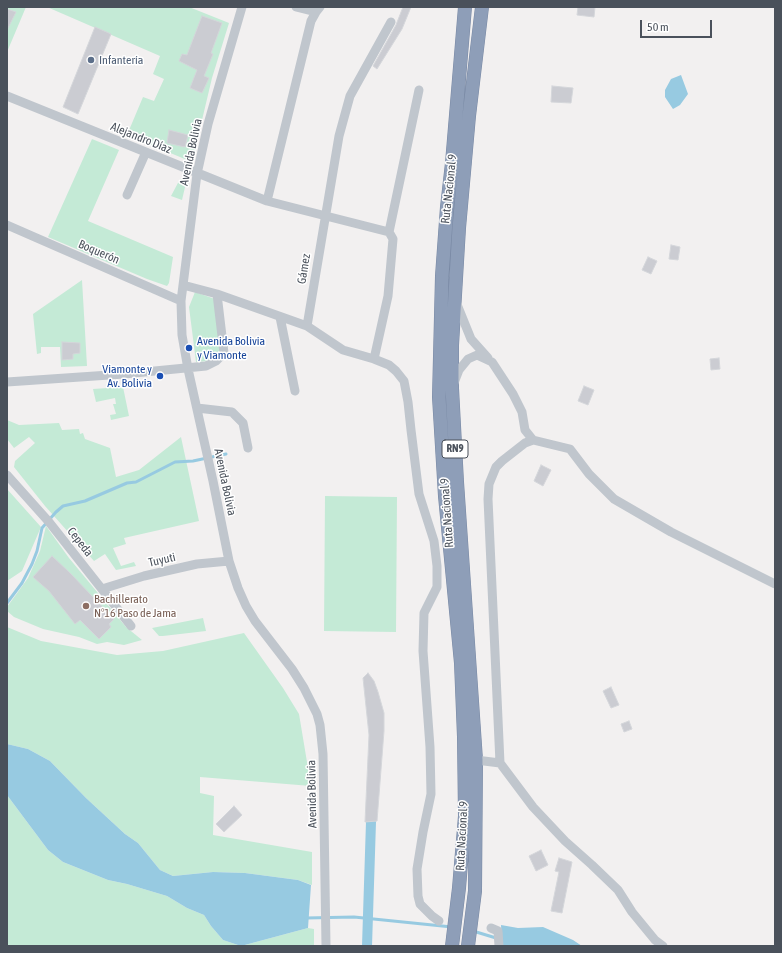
<!DOCTYPE html>
<meta charset="utf-8">
<style>
body{margin:0}
#map{position:relative;width:782px;height:953px;overflow:hidden;background:#f2f0f0;font-family:"Asap Condensed",sans-serif}
canvas{display:block}
.frame{position:absolute;inset:0;border:8px solid #4a515b;pointer-events:none}
.scale{position:absolute;left:640px;top:20px;width:72px;height:18px;box-sizing:border-box;border:2px solid #4a515b;border-top:0;padding-left:5px;font-size:12px;line-height:14px;white-space:nowrap;color:#4a515b;-webkit-text-stroke:3px #fff;paint-order:stroke}
</style>
<div id="map">
<canvas width="782" height="953"></canvas>
<div class="frame"></div>
<div class="scale">50 m</div>
</div>
<script>
const ctx = document.querySelector('canvas').getContext('2d');
ctx.lineJoin = 'round';
function paint(path, color) { ctx.fillStyle = color; ctx.fill(path, 'evenodd'); }
const toPath = rows => new Path2D(rows.map(r => 'M' + r).join(''));
function stroke(path, color, width, dash) { ctx.strokeStyle = color; ctx.lineWidth = width; ctx.lineCap = dash ? 'butt' : 'round'; ctx.setLineDash(dash || []); ctx.stroke(path); }
function label(font, color, halo, rows, align = 'center') {
  ctx.font = font + ' "Asap Condensed",sans-serif'; ctx.lineWidth = 3; ctx.setLineDash([]); ctx.textBaseline = 'middle'; ctx.strokeStyle = halo; ctx.fillStyle = color; for (const [text, x, y, turn = 0] of rows) {
    ctx.save(); ctx.translate(x, y); ctx.rotate((+turn || 0) * Math.PI / 180); ctx.textAlign = isNaN(turn) ? turn : align; if (halo) ctx.strokeText(text, 0, 0); ctx.fillText(text, 0, 0); ctx.restore();
  }
}
paint(toPath([
 [7,7,26,7,7,52],
 [47,7,189,7,229,23,212,78,192,162,127,135,143,97,154,101,164,79,153,74,160,56],
 [92,139,119,150,88,221,173,257,169,283,167,286,147,279,48,237],
 [183,177,186,183,182,200,171,196,179,181],
 [82,280,87,366,61,367,60,347,41,347,41,353,37,354,33,314],
 [195,292,215,299,220,350,209,361,196,362,189,307],
 [123,387,129,416,111,420,110,415,116,414,113,404,116,404,115,398,96,402,93,389],
 [7,420,19,425,59,423,62,430,79,429,80,434,83,433,85,439,110,448,116,477,139,470,181,437,199,521,124,538,126,544,113,548,121,566,134,562,136,566,116,570,105,554,94,561,45,506,14,467,15,461,35,443,29,437,14,448,7,439],
 [7,489,41,527,22,571,7,581],
 [325,496,397,497,396,632,324,631],
 [46,526,69,558,126,627,142,640,124,645,107,642,97,644,79,637,43,629,14,617,7,611,7,607,28,578,40,551],
 [203,618,206,631,163,636,159,636,152,628],
 [7,627,41,641,117,655,163,651,244,633,283,688,299,714,311,786,200,777,200,793,214,796,213,835,312,852,312,885,298,880,245,873,213,872,173,876,160,870,138,843,125,834,86,798,50,761,28,749,7,744],
 [7,795,48,850,63,862,108,880,127,884,167,896,187,908,204,915,211,926,223,940,241,946,308,928,314,929,314,946,7,946]
]), '#c4ead6');
paint(toPath([
 [681,75,688,94,680,105,673,109,665,97,665,90,671,79],
 [7,744,28,749,50,761,86,798,125,834,138,843,160,870,173,876,213,872,245,873,298,880,311,885,308,928,241,946,223,940,211,926,204,915,187,908,167,896,127,884,108,880,63,862,48,850,7,795],
 [501,925,518,928,543,927,573,940,582,946,502,946]
]), '#97cae1');
stroke(toPath([
 [7,603,22,583,32,564,37,551,42,528,56,512,63,506,85,501,127,483,136,482,175,462,193,461,226,454],
 [306,918,354,917,452,927],
 [473,931,496,938]
]), '#97cae1', 3);
stroke(toPath([
 [367,946,371,822]
]), '#97cae1', 10);
const building = toPath([
 [403,7,411,7,402,29,377,69,373,66,396,25,403,7],
 [578,7,595,7,594,17,577,15,578,7],
 [7,9,16,12,7,30,7,9],
 [202,16,222,23,211,53,213,54,204,76,209,78,202,93,190,88,197,70,179,61,182,54,187,55,202,16],
 [95,27,111,34,78,114,63,107,95,27],
 [552,86,573,88,571,103,551,102,552,86],
 [169,130,188,135,185,147,167,143,169,130],
 [671,245,680,247,678,260,669,259,671,245],
 [648,257,657,261,651,274,642,270,648,257],
 [62,342,80,343,80,353,73,354,73,359,62,360,62,342],
 [719,358,720,369,711,370,710,359,719,358],
 [584,386,594,390,588,405,578,401,584,386],
 [541,465,551,470,543,486,534,481,541,465],
 [52,556,70,573,114,619,109,624,111,627,99,639,80,620,75,624,49,591,33,577,52,556],
 [368,673,374,681,378,692,384,713,384,731,377,821,365,822,369,735,363,678,368,673],
 [611,687,619,705,611,708,603,691,611,687],
 [629,721,632,729,624,732,621,724,629,721],
 [234,806,242,815,224,832,216,824,234,806],
 [541,850,548,865,536,871,529,856,541,850],
 [559,858,572,862,562,913,551,911,559,872,555,871,559,858]
]);
paint(building, '#cbccd2');
stroke(building, '#d4d6da', 1);
const highway = toPath([
 [452,946,459,888,465,816,464,737,461,663,445,496,439,397,442,276,447,207,452,163,465,7],
 [468,946,475,891,476,760,457,482,452,388,452,345,459,228,469,116,482,7]
]);
stroke(highway, '#7989a4', 14);
stroke(toPath([
 [242,7,208,124,197,174,181,301,182,335,188,369,213,481,229,561,238,588,246,606,255,621,292,669,304,688,317,714,320,725,323,754,326,946],
 [296,7,316,12,320,7],
 [7,96,267,201,389,232,393,239,388,296,374,359],
 [127,195,146,152],
 [267,201,311,21,316,12],
 [7,225,181,301],
 [389,232,419,90],
 [183,285,217,294,307,326,343,350,374,359,389,365,396,371,404,381,408,402,411,430,419,494,434,541,437,566,437,587,424,613,423,651,430,747,431,794,423,832,417,869,418,896,420,904,432,916,439,921],
 [456,302,471,339,488,358],
 [280,317,295,391],
 [307,326,339,136,350,96,391,22],
 [7,382,124,374,206,366,216,361,224,353,217,294],
 [454,383,459,370,468,359,477,355,492,362,513,394,522,412,525,430,533,440],
 [197,408,232,412,243,423,248,448],
 [7,475,49,522,131,626],
 [102,589,144,576,197,564,229,561],
 [476,760,500,763,533,807,565,841,592,865,618,890,632,912,655,940,663,946],
 [500,763,488,499,489,484,496,467,502,461,525,443,533,440,570,449,589,474,614,499,671,532,775,584],
 [491,928,498,931,499,946]
]), '#c0c6cd', 9);
stroke(highway, '#8e9eb8', 13);
for (const [x, y, r, color] of [
 [91,60,4,"#5c6f8a"],
 [189,348,4,"#1a4fb4"],
 [160,376,4,"#1a4fb4"],
 [86,606,4,"#8d6e63"]
]) { const dot = new Path2D(); dot.arc(x, y, r, 0, 2 * Math.PI); ctx.fillStyle = color; ctx.fill(dot); stroke(dot, '#fff', 1.5); }
for (const [x, y, w] of [
 [455,449,26]
]) { const box = new Path2D(); box.roundRect(x - w / 2, y - 9, w, 18, 3); ctx.fillStyle = '#fff'; ctx.fill(box); stroke(box, '#4a515b', 1); }
label('bold 11px', '#4a515b', null, [
 ["RN9",455,449]
]);
label('12px', '#4e5e75', '#fff', [
 ["Infantería",99,60]
], 'left');
label('12px', '#4a515b', '#fff', [
 ["Alejandro Díaz",141,138,22],
 ["Avenida Bolivia",191,152,-78],
 ["Ruta Nacional 9",449,189,-84],
 ["Boquerón",99,252,23],
 ["Gámez",304,269,-81],
 ["Avenida Bolivia",225,482,78],
 ["Ruta Nacional 9",447,513,-94],
 ["Cepeda",80,542,52],
 ["Tuyuti",162,560,-13],
 ["Avenida Bolivia",312,794,-91],
 ["Ruta Nacional 9",462,836,-87]
]);
label('12px', '#164399', '#fff', [
 ["Avenida Bolivia",197,341],
 ["y Viamonte",197,355],
 ["Viamonte y",152,369,"right"],
 ["Av. Bolivia",152,383,"right"]
], 'left');
label('12px', '#785e54', '#fff', [
 ["Bachillerato",94,599],
 ["Nº16 Paso de Jama",94,613]
], 'left');
</script>
